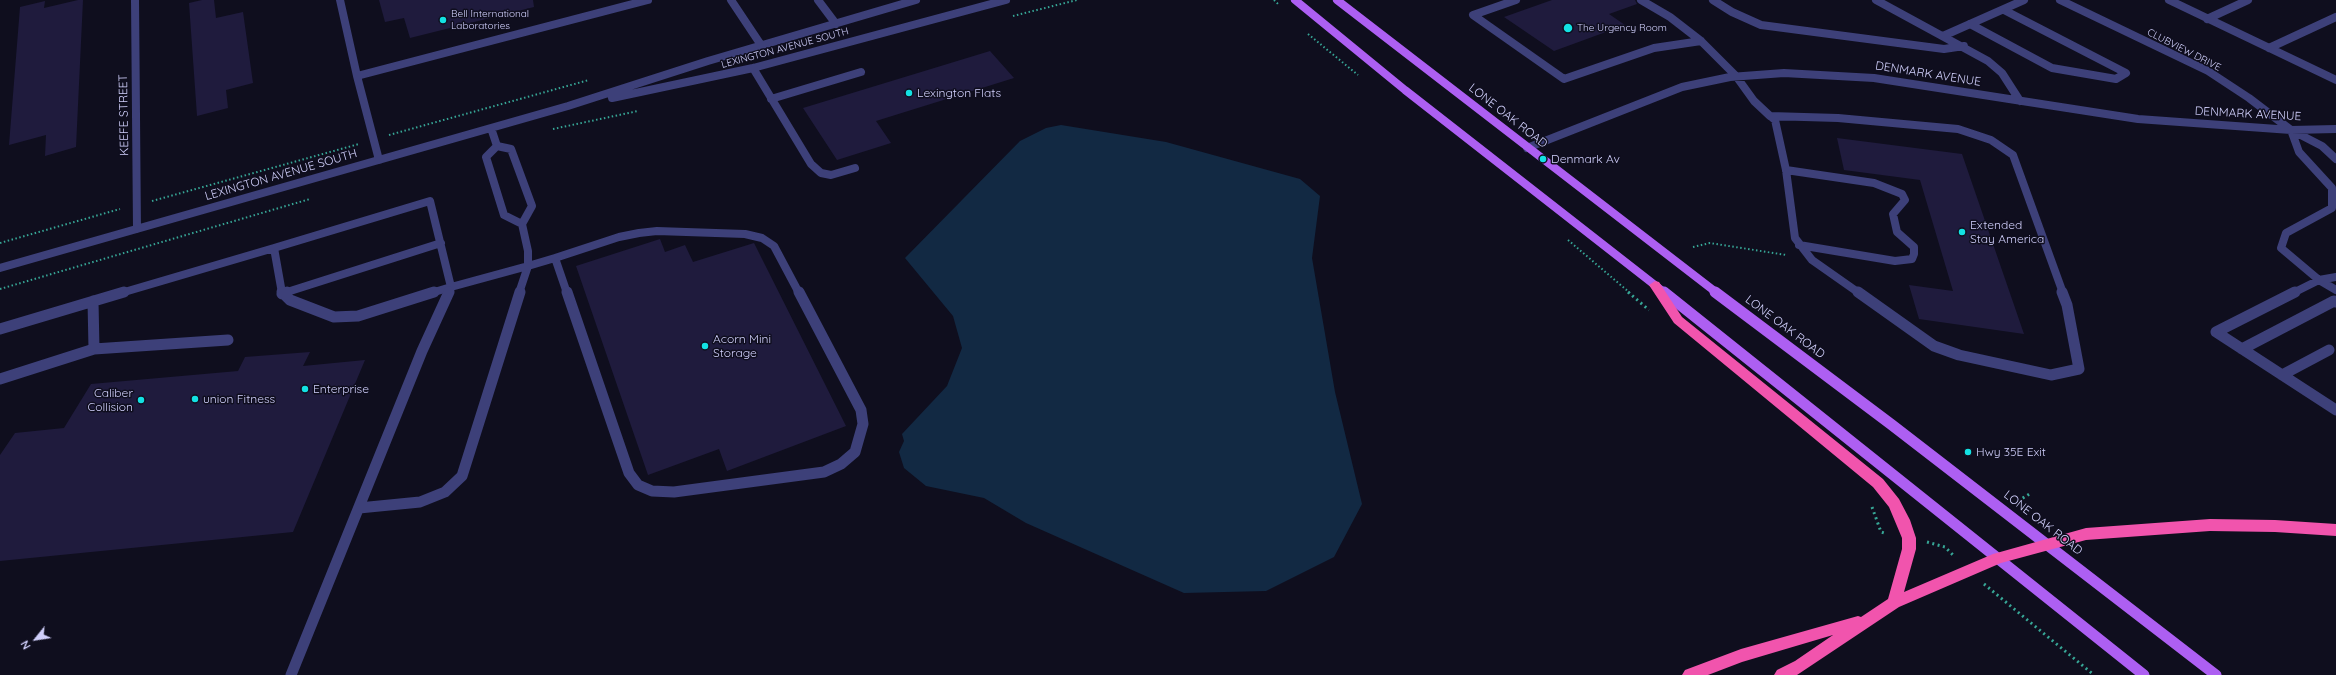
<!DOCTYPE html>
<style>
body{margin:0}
#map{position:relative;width:2336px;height:675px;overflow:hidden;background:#0f0e1e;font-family:Quicksand,sans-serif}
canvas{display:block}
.north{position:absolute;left:16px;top:619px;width:40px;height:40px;-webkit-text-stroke:3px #0f0e1e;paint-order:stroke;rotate:240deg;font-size:11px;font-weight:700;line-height:16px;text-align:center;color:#d0cffb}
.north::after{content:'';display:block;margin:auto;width:14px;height:18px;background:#d0cffb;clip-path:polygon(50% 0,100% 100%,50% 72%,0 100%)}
</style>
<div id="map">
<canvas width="2336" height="675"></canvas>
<div class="north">N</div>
</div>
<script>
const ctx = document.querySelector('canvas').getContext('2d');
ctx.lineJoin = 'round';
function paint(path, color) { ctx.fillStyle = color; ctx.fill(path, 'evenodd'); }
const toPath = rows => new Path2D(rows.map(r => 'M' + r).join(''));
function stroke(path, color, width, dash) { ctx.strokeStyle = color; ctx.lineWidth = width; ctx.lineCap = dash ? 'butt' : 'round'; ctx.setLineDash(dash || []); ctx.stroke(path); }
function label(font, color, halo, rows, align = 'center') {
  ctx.font = font + ' Quicksand,sans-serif'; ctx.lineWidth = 3; ctx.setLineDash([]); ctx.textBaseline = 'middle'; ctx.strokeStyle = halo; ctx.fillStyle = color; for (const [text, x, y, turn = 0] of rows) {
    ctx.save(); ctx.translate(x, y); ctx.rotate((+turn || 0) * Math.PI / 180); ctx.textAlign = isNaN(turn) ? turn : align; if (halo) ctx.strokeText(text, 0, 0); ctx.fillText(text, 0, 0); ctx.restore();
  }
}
paint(toPath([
 [1061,125,1166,142,1300,179,1320,196,1312,258,1335,392,1362,504,1334,557,1266,591,1184,593,1026,523,984,498,926,486,904,468,899,452,904,441,902,434,947,386,962,348,953,316,905,258,1020,141,1046,128]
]), '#122943');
paint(toPath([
 [78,0,83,0,76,147,45,156,46,135,9,145,20,7,45,1,44,8],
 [202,0,214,0,216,18,243,12,253,83,226,90,228,108,197,116,189,3],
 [379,0,533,0,534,7,410,38,404,18,385,22],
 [1552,0,1635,0,1637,4,1609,14,1625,25,1554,51,1504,17],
 [990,51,1014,78,876,121,891,143,837,160,803,108],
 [1837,138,1962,154,2024,334,1919,319,1909,285,1953,291,1920,180,1844,170],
 [660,239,665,252,685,245,693,262,754,243,846,426,727,471,719,449,648,475,576,266],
 [310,352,303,366,365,360,293,532,0,561,0,455,15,433,64,428,91,384,238,371,245,357]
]), '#1f1b3d');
stroke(toPath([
 [1274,0,1279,5],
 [1013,16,1077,0],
 [1308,34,1358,75],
 [553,129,638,111],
 [389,135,589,80],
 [152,201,359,144],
 [1568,240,1630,293],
 [0,243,120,209],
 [1693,247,1710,243,1786,255],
 [0,289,310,199]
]), '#37a696', 2, [1.5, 2.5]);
stroke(toPath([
 [1628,292,1649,310],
 [2018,501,2031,493],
 [1872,507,1881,532,1887,534],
 [1927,542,1945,547,1955,557],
 [1984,584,2094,675]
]), '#37a696', 3, [2, 3.5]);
stroke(toPath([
 [135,0,137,229],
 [340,0,357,76],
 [731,0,761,45],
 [818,0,836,24],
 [1516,0,1473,15,1564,79,1654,48,1701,41],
 [1641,0,1670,17,1701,41,1736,76,1754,101,1770,116],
 [1713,0,1732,12,1761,25,1944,49,1964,46],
 [1876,0,1988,61,2002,73,2020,101],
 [2060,0,2208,71,2249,98,2291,130,2322,146,2336,159],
 [2169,0,2336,80],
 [2207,19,2248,0],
 [1970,24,2052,68,2116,79,2126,73,2004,10],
 [1943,36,2024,0],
 [2269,48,2336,17],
 [753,68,811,164,821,173,831,175,855,168],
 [612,98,753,68,1006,0],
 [771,99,861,72],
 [1770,116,1838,118,1958,129,1991,140,2013,155,2063,293],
 [1770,116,1775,120,1786,170,1795,238,1812,260,1859,293],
 [491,128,497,146],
 [2291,130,2299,152,2332,188,2332,208,2286,233,2281,248,2319,280,2336,290],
 [497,146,511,149,532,206,522,224,504,215,486,157,497,146],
 [1527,148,1682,87,1730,77,1784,73,1874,78,2138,119,2291,130,2336,129],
 [379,160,357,76,648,0],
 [1786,170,1874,183,1902,194,1905,200,1893,214,1897,232,1914,247,1914,254,1912,259,1895,261,1799,245],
 [555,258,567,293],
 [555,258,619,237,639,233,657,231,745,234,762,238,774,246,799,293],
 [0,268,568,106,708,61,916,0],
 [451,287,528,266,528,251,522,224],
 [121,293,274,248],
 [282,293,274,248,430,201,451,287],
 [284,293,441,243],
 [431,293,451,287],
 [448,293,451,287],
 [519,293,528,266,555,258],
 [2293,293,2319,280,2336,277]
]), '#3d4079', 8);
stroke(toPath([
 [282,292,290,300,334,317,358,316,434,292],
 [567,292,629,473,638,485,652,491,674,492,824,472,841,464,855,452,863,424,861,410,799,292],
 [1858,292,1934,346,1959,355,2051,375,2079,369,2067,305,2062,292],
 [2295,292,2216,332,2336,410],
 [282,294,287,292],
 [0,329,124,292],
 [94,349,228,340],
 [2242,349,2334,301,2336,302],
 [2282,375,2329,350],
 [0,379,94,349,93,301],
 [359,508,420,502,445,492,462,476,520,292],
 [291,675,422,351,449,292]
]), '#3d4079', 11);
stroke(toPath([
 [1295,0,1405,90,1665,293],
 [1337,0,1717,293]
]), '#ad5ff2', 8);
stroke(toPath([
 [1664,292,2144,675],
 [1715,292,1892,425,2216,675]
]), '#ad5ff2', 11);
paint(toPath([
 [1655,281,1659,282,1682,317,1883,479,1899,499,1910,520,1916,538,1916,549,1904,592,1993,554,2086,528,2210,519,2275,520,2336,524,2336,536,2275,532,2210,531,2086,540,2001,563,1899,607,1797,675,1774,675,1777,670,1795,661,1833,635,1742,662,1708,675,1682,675,1685,670,1741,649,1858,616,1861,617,1888,599,1902,549,1902,538,1889,507,1873,487,1674,323,1649,285,1655,281]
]), '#f154ad');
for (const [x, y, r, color] of [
 [443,20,4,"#13e1e3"],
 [1568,28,5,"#13e1e3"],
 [909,93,4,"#13e1e3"],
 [1543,159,4,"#13e1e3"],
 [1962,232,4,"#13e1e3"],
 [705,346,4,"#13e1e3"],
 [305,389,4,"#13e1e3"],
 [195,399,4,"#13e1e3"],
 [141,400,4,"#13e1e3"],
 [1968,452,4,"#13e1e3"]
]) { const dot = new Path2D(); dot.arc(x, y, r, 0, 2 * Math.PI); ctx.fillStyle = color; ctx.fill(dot); stroke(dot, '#0f0e1e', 1.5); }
label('10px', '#d0cffb', '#0f0e1e', [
 ["Bell International",451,14],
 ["Laboratories",451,26],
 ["The Urgency Room",1577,28]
], 'left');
label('10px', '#d0cffb', '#0f0e1e', [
 ["LEXINGTON AVENUE SOUTH",785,48,-15],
 ["CLUBVIEW DRIVE",2184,50,27]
]);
label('12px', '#d0cffb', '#0f0e1e', [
 ["DENMARK AVENUE",1928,74,9],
 ["DENMARK AVENUE",2248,114,3],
 ["KEEFE STREET",124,115,-91],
 ["LONE OAK ROAD",1508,116,38],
 ["LEXINGTON AVENUE SOUTH",281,175,-16],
 ["LONE OAK ROAD",1785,327,37],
 ["LONE OAK ROAD",2043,523,38]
]);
label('12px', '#d0cffb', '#0f0e1e', [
 ["Lexington Flats",917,93],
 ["Denmark Av",1551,159],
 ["Extended",1970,225],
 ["Stay America",1970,239],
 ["Acorn Mini",713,339],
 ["Storage",713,353],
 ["Enterprise",313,389],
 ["Caliber",133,393,"right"],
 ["Collision",133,407,"right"],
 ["union Fitness",203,399],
 ["Hwy 35E Exit",1976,452]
], 'left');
</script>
